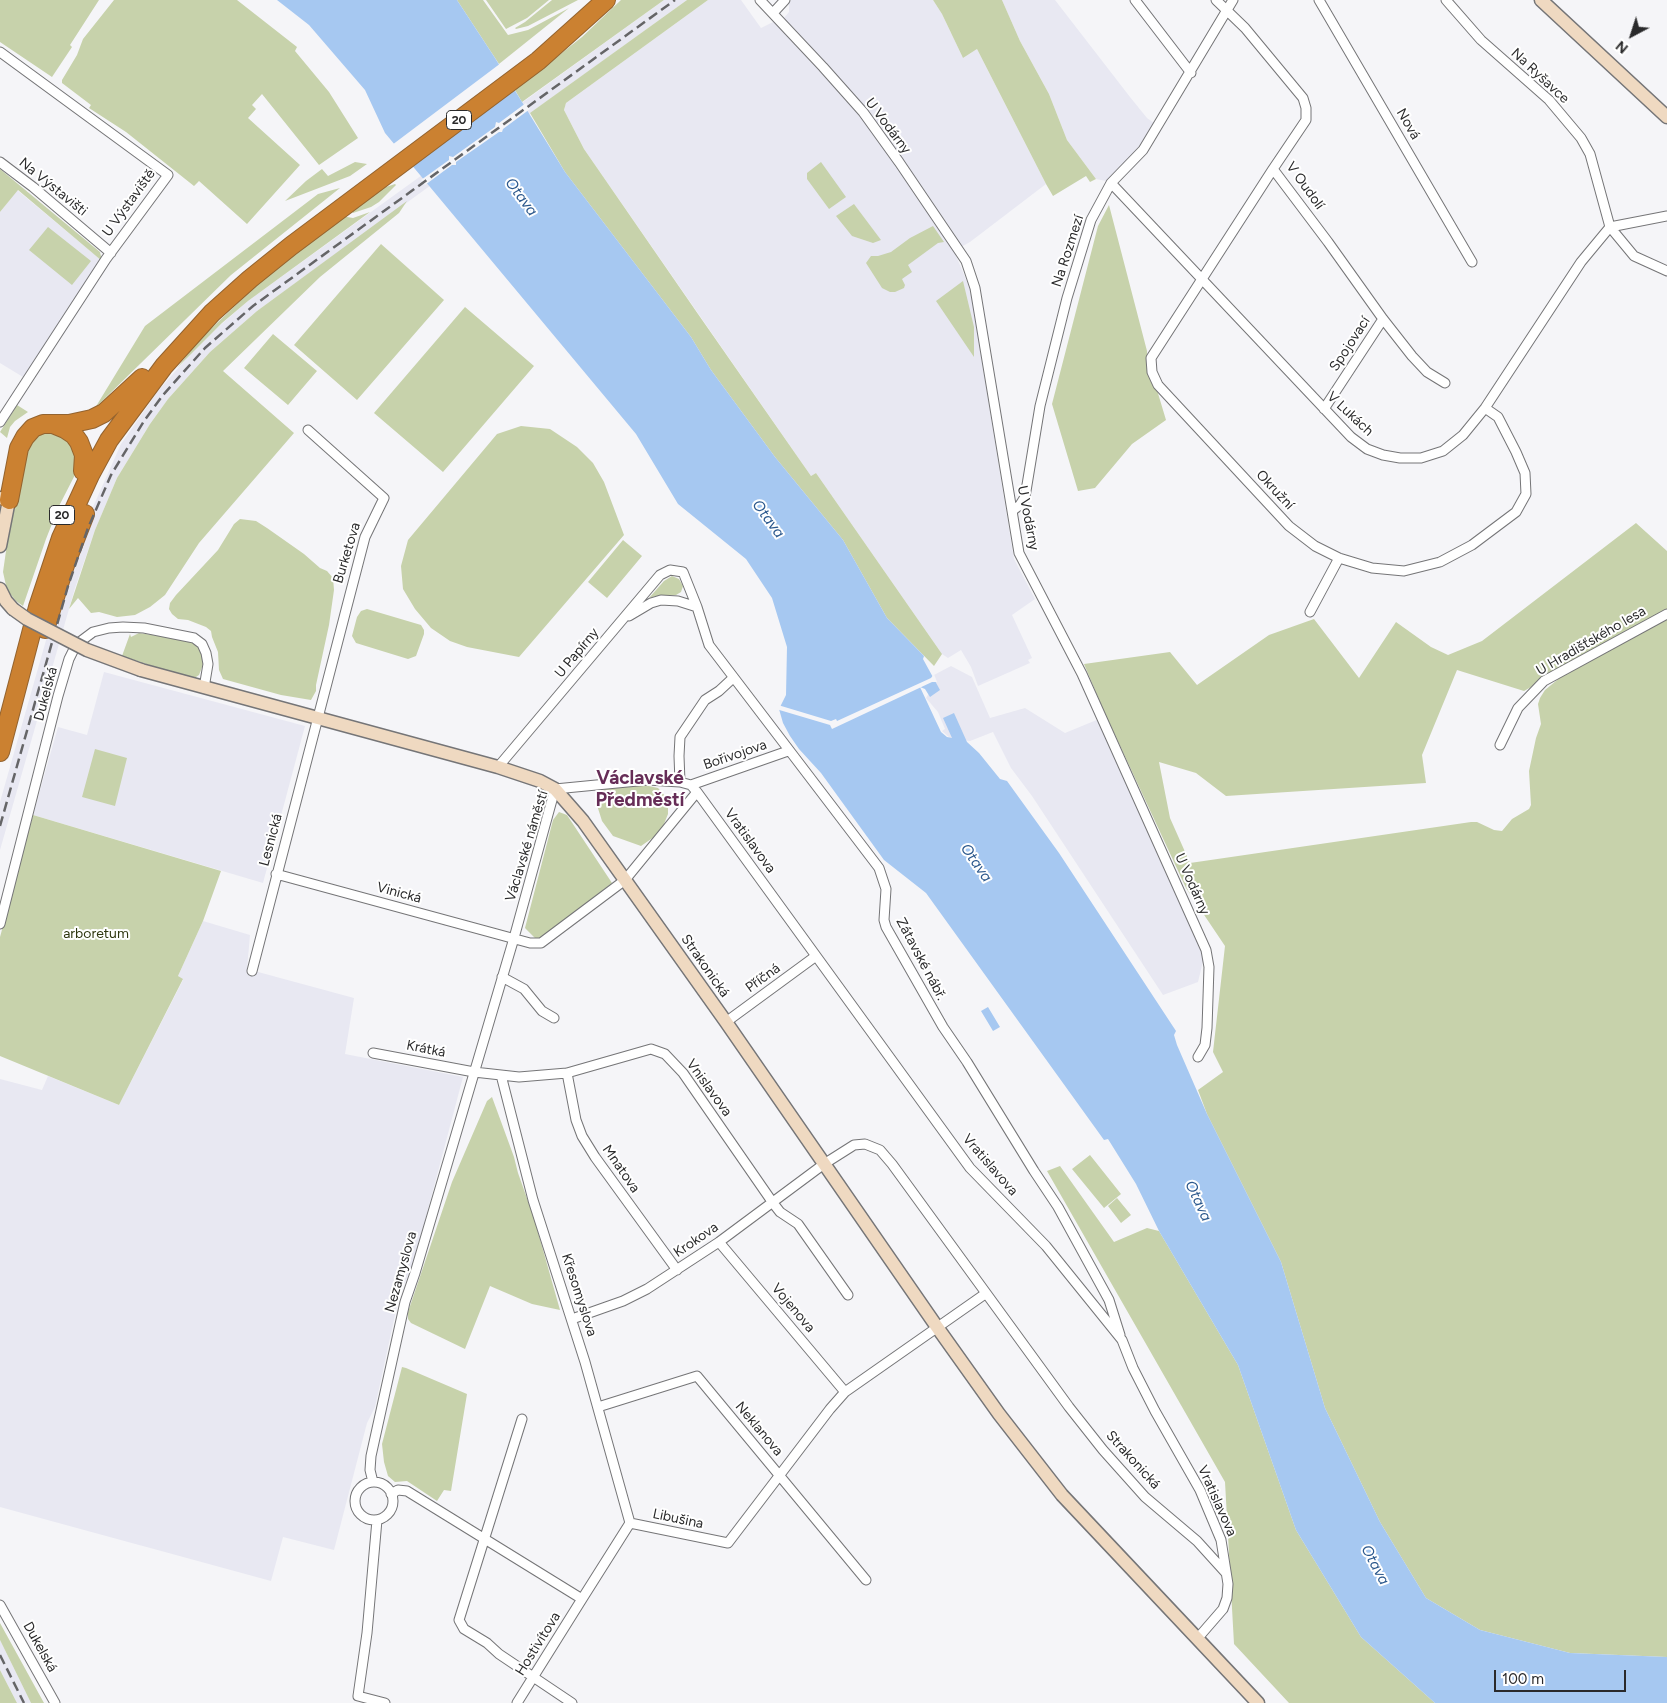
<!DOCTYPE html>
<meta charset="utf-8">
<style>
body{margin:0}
#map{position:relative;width:1667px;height:1703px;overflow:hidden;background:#f5f5f8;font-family:Figtree,sans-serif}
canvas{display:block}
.north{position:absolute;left:1607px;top:10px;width:50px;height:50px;-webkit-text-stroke:4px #fff;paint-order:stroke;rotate:220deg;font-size:14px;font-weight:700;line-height:20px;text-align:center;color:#2a2a2b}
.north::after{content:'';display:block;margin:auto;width:18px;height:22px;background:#2a2a2b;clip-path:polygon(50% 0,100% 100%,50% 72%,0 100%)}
.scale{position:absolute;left:1494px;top:1670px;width:132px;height:22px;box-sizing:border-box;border:2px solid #2a2a2b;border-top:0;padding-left:6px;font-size:15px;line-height:18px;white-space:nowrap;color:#2a2a2b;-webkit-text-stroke:4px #fff;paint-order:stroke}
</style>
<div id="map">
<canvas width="1667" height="1703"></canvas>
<div class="north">N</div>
<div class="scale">100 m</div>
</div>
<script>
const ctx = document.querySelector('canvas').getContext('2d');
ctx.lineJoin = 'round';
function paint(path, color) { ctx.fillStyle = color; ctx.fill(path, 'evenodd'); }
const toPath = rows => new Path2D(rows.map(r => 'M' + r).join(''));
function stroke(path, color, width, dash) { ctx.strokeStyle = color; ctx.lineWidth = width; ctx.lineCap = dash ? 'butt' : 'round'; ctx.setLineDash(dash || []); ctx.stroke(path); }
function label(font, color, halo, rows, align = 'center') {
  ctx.font = font + ' Figtree,sans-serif'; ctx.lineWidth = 4; ctx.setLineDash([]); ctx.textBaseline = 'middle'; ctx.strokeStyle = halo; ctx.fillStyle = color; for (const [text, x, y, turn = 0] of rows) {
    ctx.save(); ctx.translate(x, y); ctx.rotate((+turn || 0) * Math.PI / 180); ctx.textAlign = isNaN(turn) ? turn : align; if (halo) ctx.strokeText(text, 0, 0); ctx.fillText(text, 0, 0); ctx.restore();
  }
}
paint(toPath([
 [664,0,687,0,257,311,210,352,168,399,150,424,117,478,95,530,75,588,0,850,0,802,62,584,77,543,121,444,158,391,200,343,248,301],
 [708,0,741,0,761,28,775,21,778,25,789,12,789,2,791,0,933,0,942,14,963,58,977,49,1046,184,970,242,954,251,970,289,1014,559,1035,599,1012,615,1032,658,1028,660,1030,663,978,686,971,667,961,650,948,658,942,654,816,473,811,476,584,149,564,110,566,103],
 [1002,0,1055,0,1130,97,1147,118,1162,129,1147,151,1106,181,1096,179,1067,140,1049,94,1020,41],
 [17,190,100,259,23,377,0,363,0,212],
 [951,666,972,677,990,718,1025,708,1065,733,1099,719,1205,953,1198,982,1163,995,1032,796,1011,768,993,732,970,741,950,738,942,731,945,729,938,712,926,698,932,688,937,686,932,676],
 [104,672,305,726,263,883,33,815,58,727,87,735],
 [203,921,250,935,247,969,354,998,345,1054,463,1077,413,1266,400,1292,375,1407,367,1423,334,1550,283,1537,271,1581,0,1507,0,1079,42,1090,48,1076,119,1105,183,980,178,976],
 [0,1640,31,1703,17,1703,0,1670]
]), '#e8e8f2');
paint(toPath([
 [0,0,99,0,70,45,72,47,52,77,0,42],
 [114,0,237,0,297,47,295,51,329,92,358,138,319,165,262,94,252,105,256,109,248,118,300,165,247,224,199,181,194,186,126,132,89,108,91,105,62,83,62,80,77,55,83,39],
 [457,0,483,0,508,35,528,30,569,8,499,64],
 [486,0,549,0,527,18,506,29],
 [552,0,578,0,528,26,516,29,515,28,525,22],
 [621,0,664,0,522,102,515,90,582,37],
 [687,0,708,0,566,103,564,110,584,149,698,314,811,476,816,473,942,654,934,666,887,618,843,540,775,457,711,370,691,337,565,172,530,113],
 [933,0,1002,0,1020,41,1049,94,1067,140,1096,179,1090,182,1086,176,1053,196,1046,184,977,49,963,58,942,14],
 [355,162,367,164,350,176,285,201,306,181,322,169,328,176],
 [821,162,846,197,829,209,807,179,807,173],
 [0,169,100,252,102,261,18,190,0,212],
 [395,184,396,185,379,202,371,207,353,213,350,209,382,185,383,188],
 [340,188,231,275,95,408,145,326,318,194],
 [407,201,399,213,320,277,223,371,294,433,199,543,165,595,150,607,135,615,117,617,99,612,91,613,78,598,69,609,95,530,117,478,150,424,168,399,210,352,257,311],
 [854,204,881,240,873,243,852,236,836,216],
 [1109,205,1147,351,1148,374,1157,390,1166,420,1132,444,1095,488,1078,491,1052,404,1098,226],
 [370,212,248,301,222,323,177,368,199,340,255,287,343,214,347,217,353,218],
 [933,226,944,242,938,243,908,265,912,272,902,279,905,285,904,288,895,292,890,292,882,288,866,263,871,256,878,256,891,252,910,238],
 [48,227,91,261,72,285,29,250],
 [381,244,444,300,357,400,294,345],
 [963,281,974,327,974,357,936,301],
 [465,307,534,366,443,472,374,413],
 [273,334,317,371,288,405,244,368],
 [17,405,28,412,15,421,10,427,7,438,0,432],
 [521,426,550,429,577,447,593,463,604,482,624,535,519,657,467,647,450,641,431,628,415,609,403,589,401,566,408,540,497,434],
 [54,430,73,442,78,469,59,506,46,539,23,606,16,601,7,590,3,572,12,509,20,462,32,437,44,431],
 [240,519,256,521,267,528,304,554,320,568,327,571,333,578,334,590,329,625,316,685,316,691,311,700,281,695,223,679,219,670,218,652,212,637,211,631,206,627,188,620,178,619,172,614,169,609,170,603,176,595,218,550,234,524],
 [1636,523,1667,551,1667,610,1524,691,1457,670,1422,755,1426,783,1226,796,1196,773,1159,762,1170,818,1190,863,1471,822,1477,822,1494,830,1502,831,1512,819,1529,809,1531,805,1529,771,1536,738,1541,724,1538,704,1540,698,1545,690,1562,676,1667,618,1667,1657,1570,1653,1480,1630,1426,1598,1380,1522,1325,1408,1281,1262,1207,1114,1198,1090,1223,1072,1213,1052,1225,946,1186,888,1103,709,1084,664,1170,652,1197,685,1269,635,1314,619,1359,678,1396,622,1431,647,1448,655,1482,641],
 [623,540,642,556,607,598,588,582],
 [672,576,679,579,683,586,681,592,676,595,656,596,649,598,664,581],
 [367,609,421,625,424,630,424,634,416,656,408,659,356,643,352,636,357,617,361,611],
 [139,633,186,640,195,644,202,652,204,662,199,675,193,679,122,656,130,634,131,637],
 [95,749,127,758,115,806,82,797],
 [635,783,658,788,666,797,668,805,668,814,662,829,654,837,641,846,613,836,602,821,596,802,599,793,608,787],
 [559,812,567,815,612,883,538,941,525,928,553,820],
 [33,815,221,871,203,921,178,976,183,979,119,1105,0,1056,0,937],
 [492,1097,514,1157,518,1173,534,1218,560,1310,532,1304,490,1286,465,1349,411,1323,408,1319,408,1312,452,1182,487,1101],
 [1090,1155,1121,1194,1104,1208,1072,1169],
 [1060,1166,1114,1242,1147,1228,1159,1231,1238,1365,1296,1530,1361,1637,1435,1703,1289,1703,1234,1644,1225,1482,1047,1171],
 [1117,1198,1131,1215,1121,1223,1108,1206],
 [402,1367,406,1368,467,1394,451,1491,444,1490,437,1501,407,1481,395,1482,388,1476,384,1462,382,1444],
 [0,1623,44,1703,31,1703,0,1640],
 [0,1670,17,1703,0,1703]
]), '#c7d2ab');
paint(toPath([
 [277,0,457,0,495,58,565,172,691,337,711,370,775,457,843,540,887,618,924,656,923,659,940,690,930,697,925,689,920,687,941,732,947,737,952,738,943,718,954,713,967,742,979,753,1000,779,1007,781,1059,853,1176,1031,1174,1035,1177,1045,1207,1114,1281,1262,1325,1408,1380,1522,1426,1598,1480,1630,1570,1653,1667,1657,1667,1703,1435,1703,1361,1637,1296,1530,1238,1365,1159,1231,1136,1184,1108,1139,1104,1140,926,893,884,860,821,773,799,749,790,736,783,723,779,709,786,695,787,647,772,598,746,559,678,504,636,434,385,133,365,90,309,25],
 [988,1007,1000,1027,993,1031,981,1011]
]), '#a6c8f1');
paint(toPath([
 [501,63,517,88,411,168,392,145],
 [526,103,530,109,503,129,502,132,499,132,456,162,456,165,452,165,425,185,421,180,449,160,449,156,453,157,495,127,496,122,499,123],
 [934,674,937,682,932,682,832,729,830,725,776,709,778,705,831,721,836,719,837,721,931,678]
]), '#f5f5f8');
const street = toPath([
 [760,0,823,67,863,112,899,162,966,261,975,288,1019,553,1082,674,1206,950,1209,967,1207,1028,1205,1045,1198,1057],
 [1135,0,1191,73],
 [1216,0,1245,28,1303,98,1306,108,1306,120,1273,169,1328,242,1383,319,1412,356,1427,372,1445,383],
 [1319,0,1472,262],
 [1446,0,1481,40,1549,100,1581,138,1590,154,1610,227,1634,256,1667,271],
 [773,13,785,0],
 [0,52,168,175,106,259,0,422],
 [0,162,33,187,111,253],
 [1273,169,1151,358,1152,372,1158,385,1289,526,1315,546,1339,558,1372,568,1404,571,1440,562,1472,545,1516,512,1526,494,1525,473,1516,452,1498,417,1485,408],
 [1111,183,1351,437,1367,449,1383,455,1400,458,1421,458,1443,451,1463,435,1485,408,1581,262,1610,227,1667,216],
 [1324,409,1383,319],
 [1012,511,1020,505,1025,497,1040,406,1067,298,1091,220,1111,183,1143,150,1233,0],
 [1310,612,1339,558],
 [629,616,651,603,661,600,678,601,697,607],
 [1500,745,1518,708,1544,681,1667,614],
 [498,767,660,575,670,570,683,572,697,607,709,645,879,868,886,889,884,920,886,927,943,1027,967,1062,1034,1171,1058,1207,1109,1300,1120,1335],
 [680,782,679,756,680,737,705,700,719,691,733,678],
 [691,785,788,751],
 [276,874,530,943,541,943,625,880,697,792],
 [0,924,58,696,69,659,74,649,81,641,93,632,109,628,123,627,144,628,194,638,202,644,206,653,208,664,204,688],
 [252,971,365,537,384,498,308,430],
 [502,977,524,989,542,1011,554,1018],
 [726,1022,816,956],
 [373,1053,474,1072,519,1077,567,1073,651,1049,665,1054,683,1073,773,1203,780,1212,798,1224,848,1295],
 [567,1073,576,1120,582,1136,595,1157,677,1270],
 [501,1075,533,1200,585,1362,630,1523],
 [719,1242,845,1392],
 [572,1319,623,1301,647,1289,719,1242,824,1164,854,1145,865,1144,880,1150,892,1164,1069,1407,1103,1450,1145,1497,1197,1541,1226,1573],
 [598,1407,697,1376,866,1580],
 [522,1419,459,1620,464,1629,487,1643,499,1654,572,1703],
 [373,1482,370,1470,371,1456,405,1302,415,1273,514,938,555,789,648,780,680,782,691,785,697,792,970,1168,1046,1246,1122,1340,1133,1368,1155,1411,1200,1490,1221,1540,1228,1584,1227,1598,1223,1609,1197,1639],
 '355 1501a19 19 0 1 1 38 0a19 19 0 1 1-38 0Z',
 [391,1494,398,1490,407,1491,582,1599,630,1523],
 [377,1520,367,1633,358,1696,385,1703],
 [630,1523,728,1543,830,1409,845,1392,985,1294],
 [0,1605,55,1703],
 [517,1703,582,1599]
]);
const secondary = toPath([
 [1541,0,1667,117],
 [0,498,9,500,0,546],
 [0,589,6,601,13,609],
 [141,670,498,767,540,781,555,789,583,821,726,1022,937,1327,999,1414,1062,1495,1258,1703]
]);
const highway = toPath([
 [53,424,65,429,74,435,79,442,84,455,83,471],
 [9,500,19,448,25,437,33,428,43,424,69,424,92,419,104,413,142,378],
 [45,629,65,565,85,514],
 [0,752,38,607,61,538,90,475,109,440,164,366,212,313,250,279,291,246,538,61,606,0]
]);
stroke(street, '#757577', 11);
stroke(secondary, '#757577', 15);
stroke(highway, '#93632f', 20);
stroke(street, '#fff', 9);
stroke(secondary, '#efd9c1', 12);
stroke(highway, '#cb8131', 18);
stroke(toPath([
 [0,826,68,586,88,528,111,475,144,421,163,395,205,348,253,306,675,0],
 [0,1655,24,1703]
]), '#656567', 2.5, [10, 5]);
const secondaryBridge = toPath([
 [13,609,27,619,87,650,141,670]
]);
stroke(secondaryBridge, '#757577', 15, []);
stroke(secondaryBridge, '#efd9c1', 12);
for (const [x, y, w] of [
 [459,120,25],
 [62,515,25]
]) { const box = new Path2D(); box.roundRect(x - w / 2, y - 9.5, w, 19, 4); ctx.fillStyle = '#fff'; ctx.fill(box); stroke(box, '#2a2a2b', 1); }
label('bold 12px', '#2a2a2b', null, [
 ["20",459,120],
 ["20",62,515]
]);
label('14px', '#2a2a2b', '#fff', [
 ["Na Ryšavce",1540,76,43],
 ["Nová",1408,124,60],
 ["U Vodárny",888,126,53],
 ["V Oudolí",1305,186,54],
 ["Na Výstavišti",53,187,39],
 ["U Výstaviště",129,203,-54],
 ["Na Rozmezí",1068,251,-72],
 ["Spojovací",1350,344,-57],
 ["V Lukách",1350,414,43],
 ["Okružní",1275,490,47],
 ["U Vodárny",1028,518,79],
 ["Burketova",347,553,-73],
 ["U Hradišťského lesa",1591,641,-30],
 ["U Papírny",577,653,-50],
 ["Dukelská",46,694,-75],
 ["Bořivojova",735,755,-19],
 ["Lesnická",271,840,-75],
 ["Vratislavova",750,841,54],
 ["Václavské náměstí",527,846,-73],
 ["U Vodárny",1192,884,66],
 ["Vinická",399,893,15],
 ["Zátavské nábř.",921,959,62],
 ["Strakonická",705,966,55],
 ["Příčná",763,978,-36],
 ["Krátká",426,1049,11],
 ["Vnislavova",709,1088,54],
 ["Vratislavova",990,1165,49],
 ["Mnatova",621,1169,55],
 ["Krokova",696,1240,-34],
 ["Nezamyslova",401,1272,-74],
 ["Křesomyslova",579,1295,72],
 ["Vojenova",793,1308,50],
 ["Neklanova",759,1429,50],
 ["Strakonická",1133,1460,48],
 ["Vratislavova",1217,1501,66],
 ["Libušina",678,1519,12],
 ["Hostivítova",538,1644,-58],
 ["Dukelská",40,1647,61]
]);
label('14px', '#2f3710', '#fff', [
 ["arboretum",96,934]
]);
label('italic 15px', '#2b588d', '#fff', [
 ["Otava",521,197,53],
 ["Otava",768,519,53],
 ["Otava",976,863,55],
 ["Otava",1198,1201,65],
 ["Otava",1375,1565,62]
]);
label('bold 19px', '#662d57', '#fff', [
 ["Václavské",640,778],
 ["Předměstí",640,800]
]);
</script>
